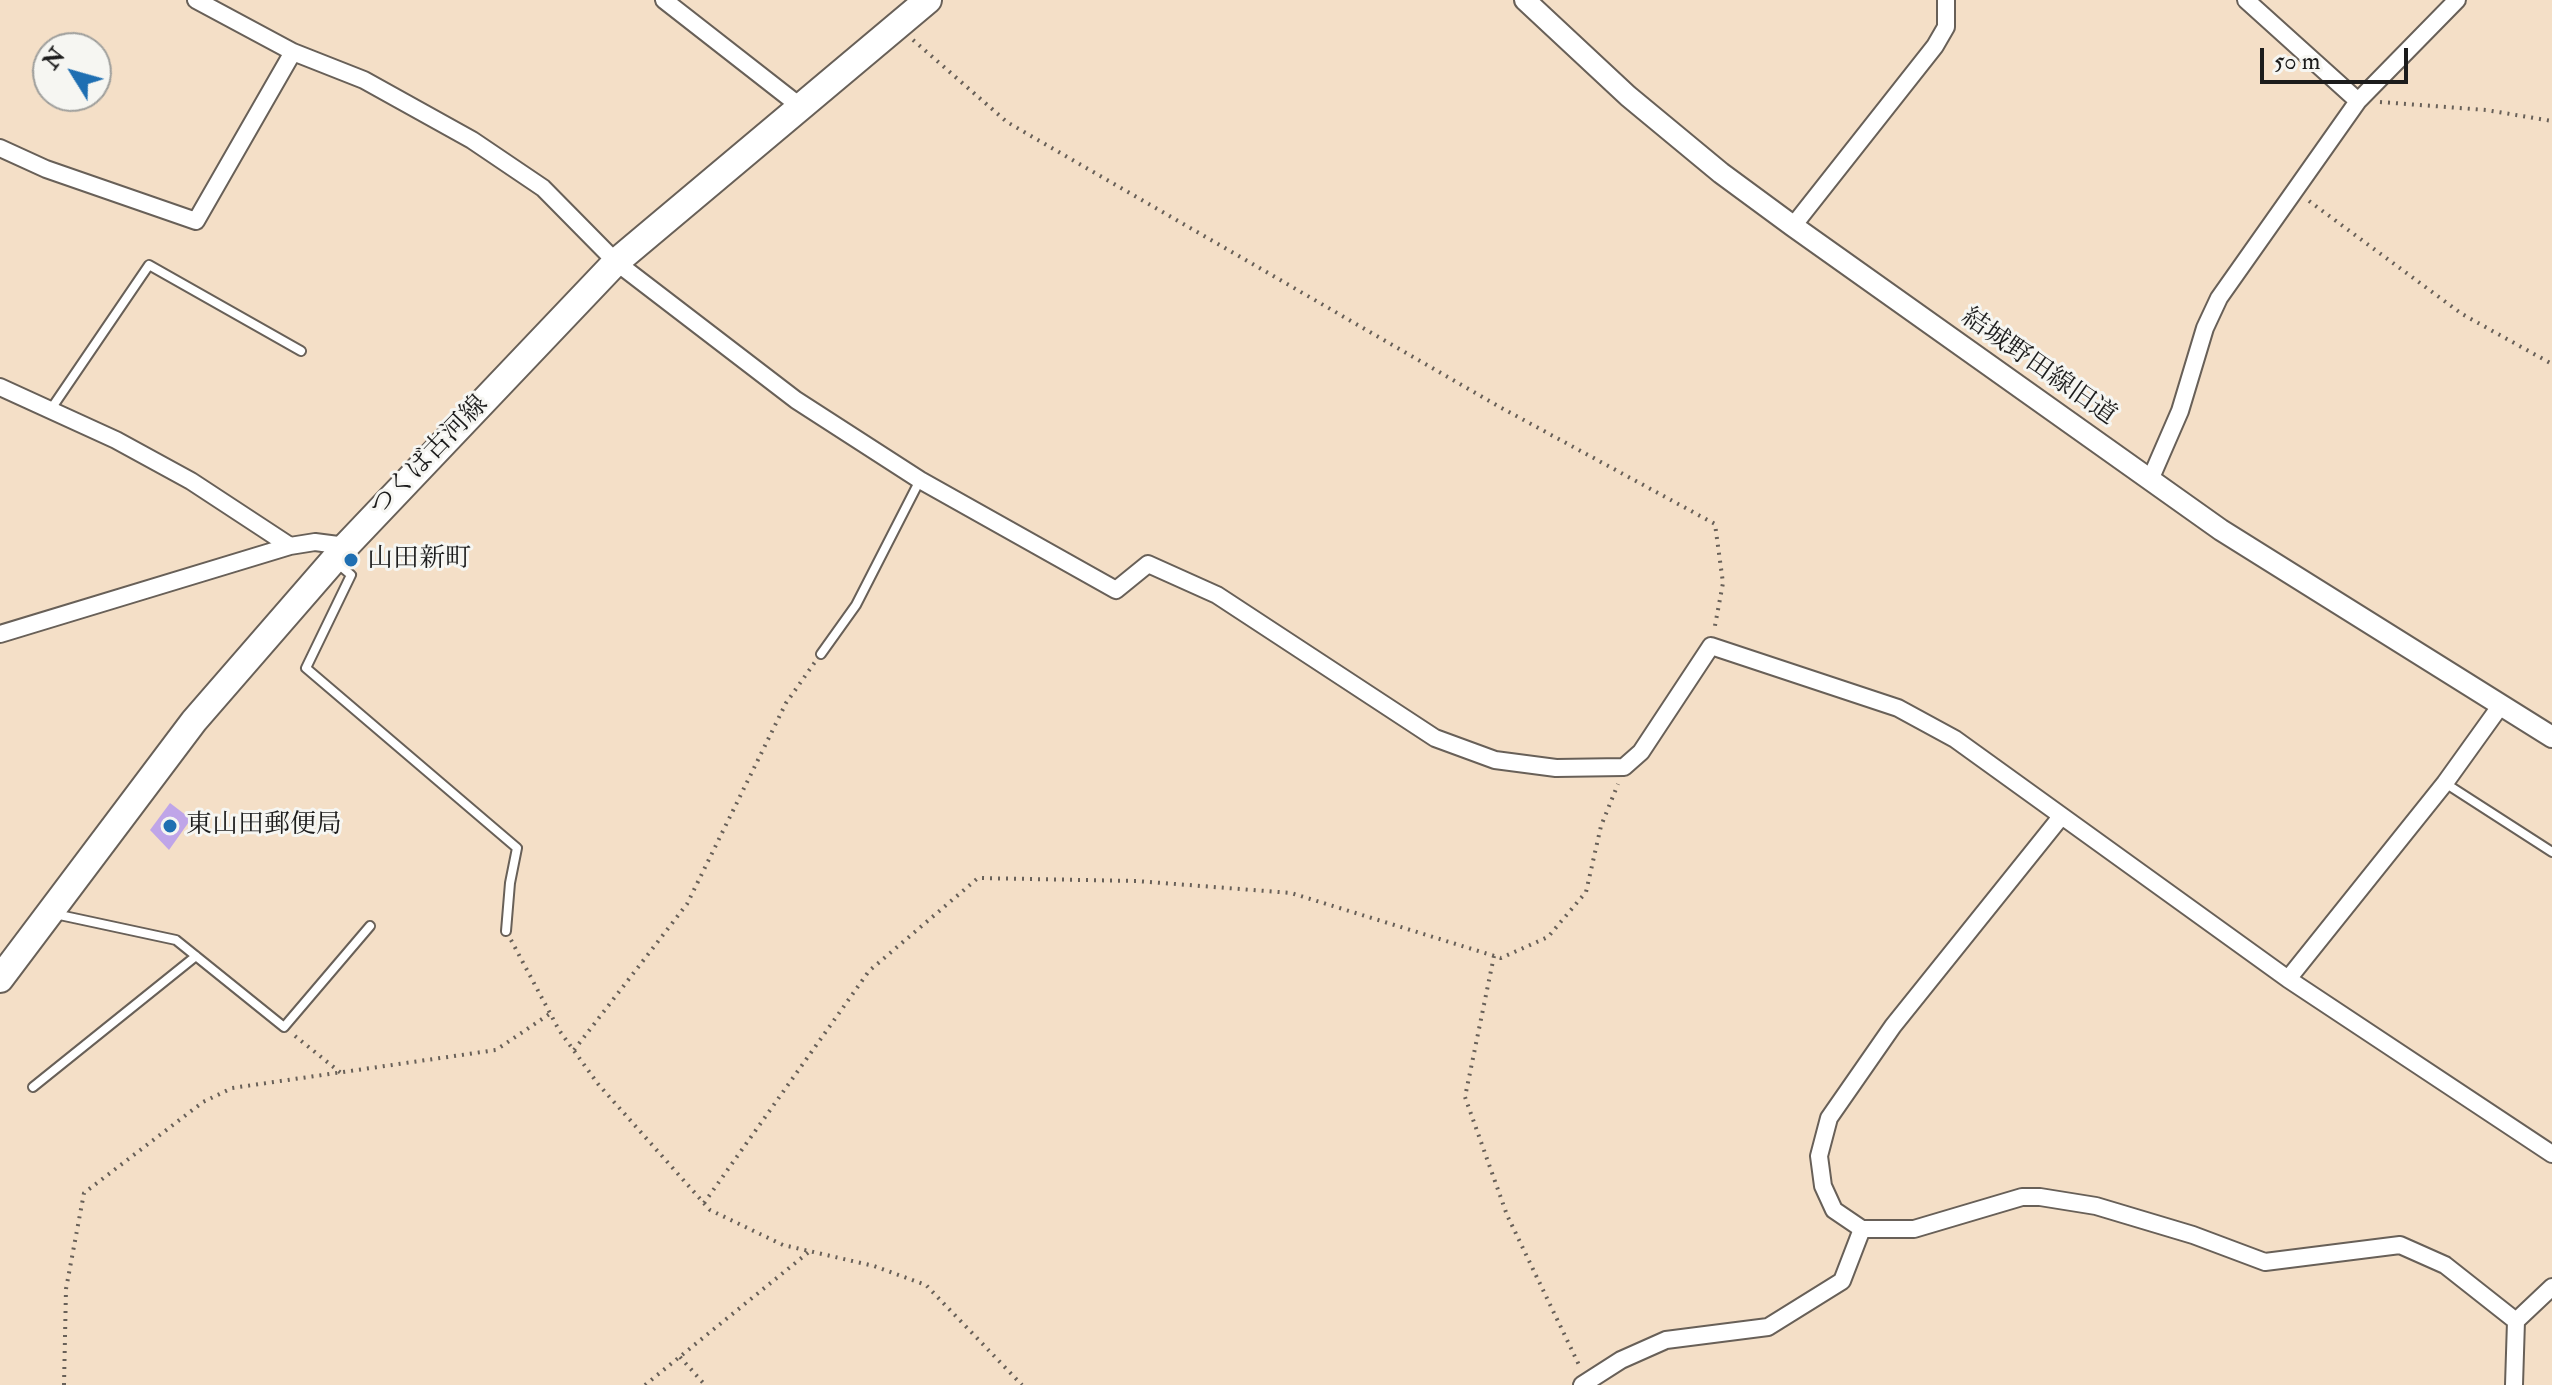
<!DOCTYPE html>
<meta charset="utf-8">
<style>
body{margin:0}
#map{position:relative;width:2552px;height:1385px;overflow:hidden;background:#f4dfc7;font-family:"IM FELL Double Pica",serif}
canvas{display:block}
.north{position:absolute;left:32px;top:32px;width:80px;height:80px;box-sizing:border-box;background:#f6f6f2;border:2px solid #9f9f9c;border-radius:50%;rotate:307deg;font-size:22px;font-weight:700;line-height:32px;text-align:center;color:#1c1c1c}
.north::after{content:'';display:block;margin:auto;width:28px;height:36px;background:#1f6fb2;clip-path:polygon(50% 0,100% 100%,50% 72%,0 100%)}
.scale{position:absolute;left:2260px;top:48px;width:148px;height:36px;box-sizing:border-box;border:4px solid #1c1c1c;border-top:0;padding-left:10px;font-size:24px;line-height:28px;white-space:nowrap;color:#1c1c1c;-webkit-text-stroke:6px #f6f6f2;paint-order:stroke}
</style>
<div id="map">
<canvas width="2552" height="1385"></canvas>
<div class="north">N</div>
<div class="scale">50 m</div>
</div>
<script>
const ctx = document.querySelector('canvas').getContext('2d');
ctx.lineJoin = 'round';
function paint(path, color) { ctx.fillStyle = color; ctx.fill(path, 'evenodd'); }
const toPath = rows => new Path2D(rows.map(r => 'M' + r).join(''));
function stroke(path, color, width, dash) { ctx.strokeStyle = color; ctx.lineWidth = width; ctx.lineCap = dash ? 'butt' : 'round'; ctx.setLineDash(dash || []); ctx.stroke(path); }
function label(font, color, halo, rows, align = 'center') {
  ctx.font = font + ' "IM FELL Double Pica","Noto Serif JP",serif'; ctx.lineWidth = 6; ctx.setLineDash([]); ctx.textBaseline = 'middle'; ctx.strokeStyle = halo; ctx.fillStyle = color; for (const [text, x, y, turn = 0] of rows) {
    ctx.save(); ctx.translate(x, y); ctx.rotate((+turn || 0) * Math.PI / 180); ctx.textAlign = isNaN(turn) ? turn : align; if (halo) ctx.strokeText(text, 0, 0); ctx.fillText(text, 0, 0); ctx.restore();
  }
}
paint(toPath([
 [170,803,191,819,169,850,150,830]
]), '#bfa5e8');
const service = toPath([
 [51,409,149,265,301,351],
 [337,563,351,575,306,668,517,848,510,883,506,931],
 [821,654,856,605,920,480],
 [2445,783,2552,852],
 [55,914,176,940,284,1027,370,926],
 [33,1087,196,956]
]);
const minor = toPath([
 [196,0,293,52,364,80,472,140,543,188,616,262,796,400,920,480,1116,590,1148,564,1217,595,1435,738,1495,760,1556,768,1624,767,1641,752,1711,646,1898,708,1955,739,2288,979,2552,1154],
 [664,0,801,107],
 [2246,0,2358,101],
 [0,148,46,169,196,221,293,52],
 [1793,226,1935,46,1946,27,1946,0],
 [0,387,116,440,191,481,290,546],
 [2150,480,2180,411,2205,328,2219,298,2358,101,2457,0],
 [0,634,290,546,315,542,346,546],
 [2060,818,1893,1026,1829,1118,1819,1156,1823,1186,1834,1210,1862,1229,1914,1229,2022,1197,2040,1197,2096,1206,2193,1235,2265,1262,2400,1245,2445,1265,2516,1321],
 [2288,979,2445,783,2501,705],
 [1582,1385,1621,1360,1666,1340,1768,1327,1842,1281,1862,1229],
 [2514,1385,2516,1321,2552,1287]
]);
const tertiary = toPath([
 [1525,0,1628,96,1721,173,1793,226,2221,530,2552,737]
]);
const primary = toPath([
 [0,979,194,721,346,546,616,262,928,0]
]);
stroke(service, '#686058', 12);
stroke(minor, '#686058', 20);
stroke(tertiary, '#686058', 24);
stroke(primary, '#686058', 30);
stroke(toPath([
 [913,40,1007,122,1498,406,1715,524,1723,583,1714,631],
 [2380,102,2486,110,2552,121],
 [2309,201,2462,314,2552,364],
 [511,940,559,1030,598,1084,710,1210,783,1245,874,1266,926,1285,1022,1385],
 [1494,956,1465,1097,1507,1215,1580,1367],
 [295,1036,341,1073],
 [574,1050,687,904,786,703,815,662],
 [704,1203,869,971,978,878,1137,881,1291,893,1501,958,1548,937,1586,892,1601,826,1618,784],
 [680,1357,705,1385],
 [64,1385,66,1289,84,1193,203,1102,232,1088,496,1050,551,1013],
 [645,1385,810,1251]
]), '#686058', 4, [2, 6]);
stroke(service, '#fff', 8);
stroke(minor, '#fff', 16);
stroke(tertiary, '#fff', 20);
stroke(primary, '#fff', 26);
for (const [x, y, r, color] of [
 [351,560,8,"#1f6fb2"],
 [170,826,8,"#1f6fb2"]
]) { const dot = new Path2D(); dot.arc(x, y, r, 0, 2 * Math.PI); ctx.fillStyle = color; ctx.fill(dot); stroke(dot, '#f6f6f2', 3); }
label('26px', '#1c1c1c', '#f6f6f2', [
 ["結城野田線旧道",2038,368,35],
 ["つくば古河線",430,457,-46]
]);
label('26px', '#1c1c1c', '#f6f6f2', [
 ["山田新町",367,560],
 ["東山田郵便局",186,826]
], 'left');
</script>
